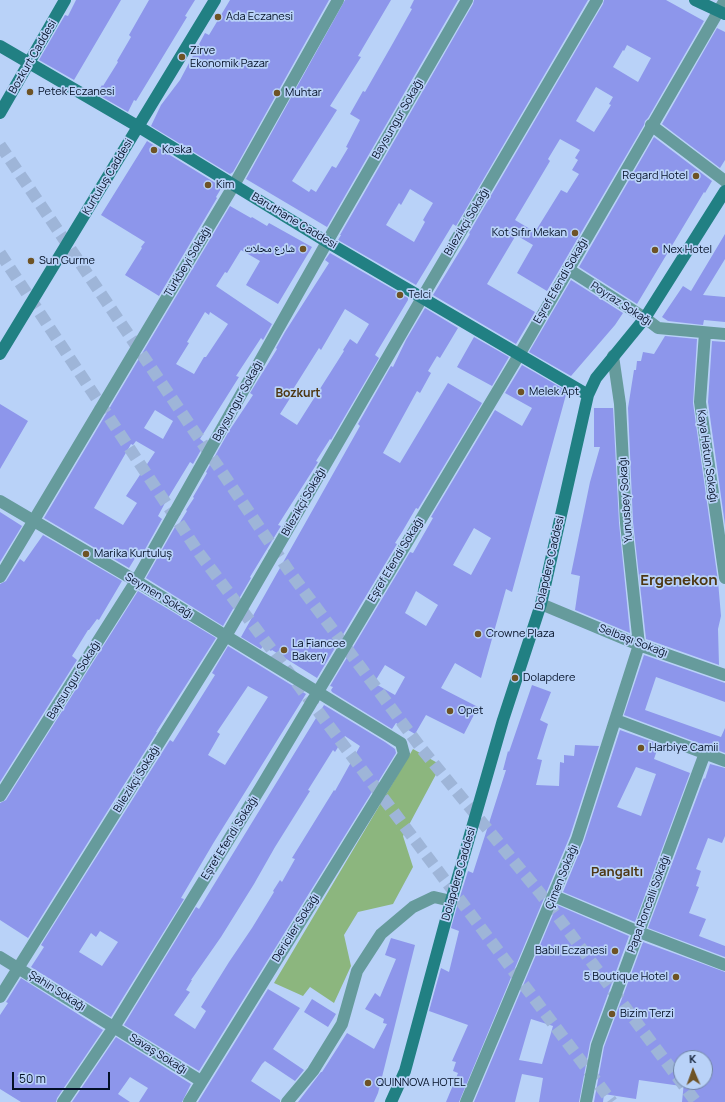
<!DOCTYPE html>
<meta charset="utf-8">
<style>
body{margin:0}
#map{position:relative;width:725px;height:1102px;overflow:hidden;background:#b9d2f8;font-family:Manrope,sans-serif}
canvas{display:block}
.north{position:absolute;left:673px;top:1050px;width:40px;height:40px;box-sizing:border-box;background:#b9d2f8;border:1px solid #7084a4;border-radius:50%;rotate:358deg;font-size:11px;font-weight:700;line-height:16px;text-align:center;color:#031026}
.north::after{content:'';display:block;margin:auto;width:14px;height:18px;background:#6e5325;clip-path:polygon(50% 0,100% 100%,50% 72%,0 100%)}
.scale{position:absolute;left:12px;top:1072px;width:98px;height:18px;box-sizing:border-box;border:2px solid #031026;border-top:0;padding-left:5px;font-size:12px;line-height:14px;white-space:nowrap;color:#031026;-webkit-text-stroke:3px #b9d2f8;paint-order:stroke}
</style>
<div id="map">
<canvas width="725" height="1102"></canvas>
<div class="north">K</div>
<div class="scale">50 m</div>
</div>
<script>
const ctx = document.querySelector('canvas').getContext('2d');
ctx.lineJoin = 'round';
function paint(path, color) { ctx.fillStyle = color; ctx.fill(path, 'evenodd'); }
const toPath = rows => new Path2D(rows.map(r => 'M' + r).join(''));
function stroke(path, color, width, dash) { ctx.strokeStyle = color; ctx.lineWidth = width; ctx.lineCap = dash ? 'butt' : 'round'; ctx.setLineDash(dash || []); ctx.stroke(path); }
function label(font, color, halo, rows, align = 'center') {
  ctx.font = font + ' Manrope,"Noto Naskh Arabic",sans-serif'; ctx.lineWidth = 3.5; ctx.setLineDash([]); ctx.textBaseline = 'middle'; ctx.strokeStyle = halo; ctx.fillStyle = color; for (const [text, x, y, turn = 0] of rows) {
    ctx.save(); ctx.translate(x, y); ctx.rotate((+turn || 0) * Math.PI / 180); ctx.textAlign = isNaN(turn) ? turn : align; if (halo) ctx.strokeText(text, 0, 0); ctx.fillText(text, 0, 0); ctx.restore();
  }
}
paint(toPath([
 [413,749,441,765,403,836,413,867,393,904,358,912,344,935,351,966,334,1003,310,987,303,996,274,983]
]), '#8cb67e');
paint(toPath([
 [76,0,121,0,74,80,39,60,65,15,68,16],
 [149,0,195,0,185,16,187,17,136,101,134,100,128,112,97,94,102,85,103,86,118,62,117,61,131,37,129,35],
 [230,0,329,0,233,172,230,174,151,126,161,105,180,80,205,33,209,35],
 [345,0,391,0,358,56,361,57,330,106,337,110,292,181,309,192,311,189,316,192,332,166,336,168,348,148,346,147,360,120,350,114,363,91,365,92,393,43,412,9,410,8,414,0,458,0,327,227,246,179],
 [474,0,588,0,456,226,453,224,416,285,338,240,341,235,340,235,473,4],
 [410,189,433,203,423,220,425,222,414,242,386,225,399,203,401,205],
 [604,0,666,0,704,21,648,118,645,121,644,125,547,291,517,273,533,245,516,235,487,284,535,312,516,344,433,295,461,249,470,234,469,233,603,4],
 [627,45,651,58,638,82,613,67,623,50,624,51],
 [596,87,613,97,609,104,611,105,594,132,576,121],
 [560,139,580,150,575,158,578,160,572,170,579,174,567,193,561,190,535,232,515,220,550,161,548,159],
 [717,28,725,32,725,160,720,168,662,124],
 [654,137,712,181,705,193,704,192,637,304,579,267],
 [147,141,222,187,216,197,217,198,159,296,125,275,142,248,141,247,145,242,101,215],
 [230,206,251,218,252,217,267,226,269,223,312,247,278,304,246,285,260,261,241,250,227,273,225,272,216,286,272,324,263,340,261,338,236,376,239,377,200,439,205,443,193,464,190,462,165,503,158,516,162,519,143,553,140,550,129,568,44,518],
 [205,312,209,315,210,312,228,324,206,357,204,357,194,374,176,364,189,343,187,342],
 [155,410,173,421,163,439,144,428],
 [136,441,155,452,126,496,137,503,123,525,94,508,131,444,133,445],
 [725,234,725,259,703,295,725,297,725,322,704,320,703,325,668,321,662,317,683,286,691,291],
 [330,253,408,298,408,300,375,355,379,358,331,440,330,439,316,461,318,462,278,525,281,526,250,577,251,578,223,626,146,578,175,527,177,527,187,511,186,510,194,498,193,497,207,473,206,472,229,431,253,395,250,393,277,349,276,348,285,332,329,263,325,260],
 [345,309,369,324,357,344,350,339,343,350,344,351,297,425,280,414,294,392,292,391,319,348,321,350],
 [571,280,623,313,615,325,571,376,529,352],
 [425,308,458,328,440,358,437,356,428,371,431,373,420,393,417,391,383,453,400,463,448,383,482,403,418,509,416,508,402,532,395,543,397,544,317,678,272,650,271,651,263,646,261,649,241,637,360,426,358,424,391,366,393,367,406,340],
 [665,336,697,339,693,403,718,581,721,616,718,629,719,665,646,639,633,522,628,408,634,370,636,370,637,361,641,361,643,352,654,354],
 [474,337,509,357,492,386,457,367],
 [712,341,725,342,725,525,708,402],
 [522,365,567,391,512,592,506,589,481,678,455,663,441,688,478,707,464,734,426,715,415,734,396,723,392,729,332,692,331,690,333,687,330,686,410,552,413,553,433,518,431,517,495,410,522,426,532,408,505,393],
 [474,528,491,538,471,575,453,565],
 [416,591,438,605,426,626,405,613],
 [385,665,405,677,395,695,374,683],
 [0,404,28,421,0,469],
 [594,408,613,408,619,523,630,633,575,610,580,576,571,574,590,482,600,447,594,447],
 [0,512,22,526,0,562],
 [43,535,122,581,99,620,97,619,89,630,88,630,72,656,77,660,0,782,0,584,6,581,20,559,24,562],
 [138,591,216,638,156,732,157,732,28,938,0,920,0,803,6,800],
 [228,646,306,694,214,842,181,898,184,899,111,1017,31,967,44,947,41,945,170,740,173,742,215,675,212,673],
 [248,686,268,697,225,765,208,755,220,734,217,732],
 [100,931,118,942,102,966,79,952,91,933,96,937],
 [644,655,725,683,725,702,656,677,645,710,721,737,725,728,725,753,624,715],
 [532,685,551,692,540,720,548,724,537,759,542,760,536,785,559,786,560,762,564,763,564,755,574,756,575,745,599,746,570,836,459,1102,446,1102,458,1073,453,1071,456,1062,452,1061,468,1025,429,1011,441,968,449,972,459,931,451,928,458,903,468,871,473,873,506,770,503,770,508,751,509,752],
 [324,705,385,742,395,749,396,753,199,1071,124,1025,196,907,199,909],
 [345,736,360,746,335,791,334,790,292,858,295,859,282,882,280,880,273,891,274,892,252,928,229,962,201,1007,206,1011,195,1029,174,1015,190,992,186,990,192,980,191,980,221,937,254,884,275,847,310,791,308,790,333,750,335,752],
 [620,730,659,744,654,759,690,773,635,922,563,892,584,841],
 [636,767,656,774,641,816,617,807],
 [710,764,725,768,725,836,722,843,708,838,696,869,701,871,696,886,699,887,689,913,706,919,699,936,725,946,725,957,648,928,704,778,705,779],
 [557,905,629,936,590,1043,579,1102,539,1102,543,1078,522,1074,515,1102,474,1102],
 [531,1019,553,1026,542,1064,519,1060],
 [391,938,415,945,378,1093,374,1102,298,1102,321,1072,322,1072,347,1033,374,1049,387,1024,383,1023,384,1019,365,1009,375,993,380,997,396,959,385,955],
 [643,942,725,972,725,1102,682,1102,684,1082,705,1082,705,1058,681,1058,681,1086,639,1080,636,1099,604,1094,603,1102,594,1102,604,1047],
 [21,978,103,1030,57,1098,56,1102,21,1102,0,1089,0,1015,8,1003,6,1002],
 [268,989,300,1008,273,1049,304,1070,295,1081,265,1061,262,1064,251,1081,280,1100,280,1102,198,1102],
 [312,999,336,1014,328,1027,304,1012],
 [116,1037,191,1084,182,1102,139,1102,148,1088,130,1077,118,1094,130,1102,72,1102]
]), '#8d96eb');
stroke(toPath([
 [0,145,289,571,421,748,540,893,696,1102],
 [0,253,199,553,612,1102]
]), '#9eb5d8', 12, [12, 6]);
stroke(toPath([
 [651,125,725,181],
 [568,269,645,318,658,328,725,334],
 [705,333,700,402,725,578],
 [0,501,136,581,401,743,404,754,189,1102],
 [0,577,234,185,338,0],
 [541,604,639,645,725,675],
 [616,720,725,761],
 [0,796,136,581,327,242,467,0],
 [554,896,639,932,725,965],
 [0,957,201,1081],
 [0,997,226,636,422,298,597,0],
 [63,1102,114,1027,261,787,519,355,725,0],
 [287,1102,313,1071,342,1024,357,971,381,934,413,907,434,897,451,901],
 [466,1102,577,839,639,645,626,523,620,404,613,356],
 [586,1102,597,1045,705,753]
]), '#669b9c', 12);
stroke(toPath([
 [695,0,725,14],
 [0,46,139,127,327,242,588,395],
 [0,113,65,0],
 [0,354,215,0],
 [391,1102,405,1071,451,901,503,720,541,604,588,395,596,378,645,318,725,191]
]), '#218083', 12);
for (const [x, y, r, color] of [
 [218,17,4,"#6e5325"],
 [182,57,4,"#6e5325"],
 [30,92,4,"#6e5325"],
 [277,93,4,"#6e5325"],
 [154,150,4,"#6e5325"],
 [696,176,4,"#6e5325"],
 [208,185,4,"#6e5325"],
 [575,233,4,"#6e5325"],
 [303,249,4,"#6e5325"],
 [655,250,4,"#6e5325"],
 [31,261,4,"#6e5325"],
 [400,295,4,"#6e5325"],
 [521,392,4,"#6e5325"],
 [86,554,4,"#6e5325"],
 [478,634,4,"#6e5325"],
 [284,650,4,"#6e5325"],
 [515,678,4,"#6e5325"],
 [450,711,4,"#6e5325"],
 [641,748,4,"#6e5325"],
 [615,951,4,"#6e5325"],
 [676,977,4,"#6e5325"],
 [612,1014,4,"#6e5325"],
 [368,1083,4,"#6e5325"]
]) { const dot = new Path2D(); dot.arc(x, y, r, 0, 2 * Math.PI); ctx.fillStyle = color; ctx.fill(dot); stroke(dot, '#b9d2f8', 1.5); }
label('11px', '#031026', '#b9d2f8', [
 ["Ada Eczanesi",226,17],
 ["Zirve",190,51],
 ["Ekonomik Pazar",190,64],
 ["Petek Eczanesi",38,92],
 ["Muhtar",285,93],
 ["Koska",162,150],
 ["Regard Hotel",688,176,"right"],
 ["Kim",216,185],
 ["Kot Sıfır Mekan",567,233,"right"],
 ["شارع محلات",295,249,"right"],
 ["Nex Hotel",663,250],
 ["Sun Gurme",39,261],
 ["Telci",408,295],
 ["Melek Apt",529,392],
 ["Marika Kurtuluş",94,554],
 ["Crowne Plaza",486,634],
 ["La Fiancee",292,644],
 ["Bakery",292,657],
 ["Dolapdere",523,678],
 ["Opet",458,711],
 ["Harbiye Camii",649,748],
 ["Babil Eczanesi",607,951,"right"],
 ["5 Boutique Hotel",668,977,"right"],
 ["Bizim Terzi",620,1014],
 ["QUINNOVA HOTEL",376,1083]
], 'left');
label('11px', '#031026', '#b9d2f8', [
 ["Bozkurt Caddesi",33,57,-60],
 ["Baysungur Sokağı",398,119,-60],
 ["Kurtuluş Caddesi",108,177,-59],
 ["Baruthane Caddesi",294,221,31],
 ["Bilezikçi Sokağı",467,222,-59],
 ["Türkbeyi Sokağı",188,262,-59],
 ["Eşref Efendi Sokağı",561,281,-60],
 ["Poyraz Sokağı",621,304,33],
 ["Baysungur Sokağı",238,401,-61],
 ["Kaya Hatun Sokağı",707,456,82],
 ["Yunusbey Sokağı",626,500,-94],
 ["Bilezikçi Sokağı",304,502,-60],
 ["Eşref Efendi Sokağı",396,560,-59],
 ["Dolapdere Caddesi",550,563,-77],
 ["Seymen Sokağı",159,596,31],
 ["Selbaşı Sokağı",633,641,21],
 ["Baysungur Sokağı",74,680,-58],
 ["Bilezikçi Sokağı",137,779,-58],
 ["Eşref Efendi Sokağı",230,838,-58],
 ["Dolapdere Caddesi",459,874,-74],
 ["Çimen Sokağı",562,877,-68],
 ["Papa Roncalli Sokağı",649,904,-70],
 ["Dericiler Sokağı",296,928,-58],
 ["Şahin Sokağı",57,991,32],
 ["Savaş Sokağı",158,1054,32]
]);
label('bold 12px', '#4d3712', '#b9d2f8', [
 ["Bozkurt",298,394]
]);
label('bold 13px', '#4d3712', '#b9d2f8', [
 ["Pangaltı",617,872]
]);
label('bold 15px', '#4d3712', '#b9d2f8', [
 ["Ergenekon",679,581]
]);
</script>
